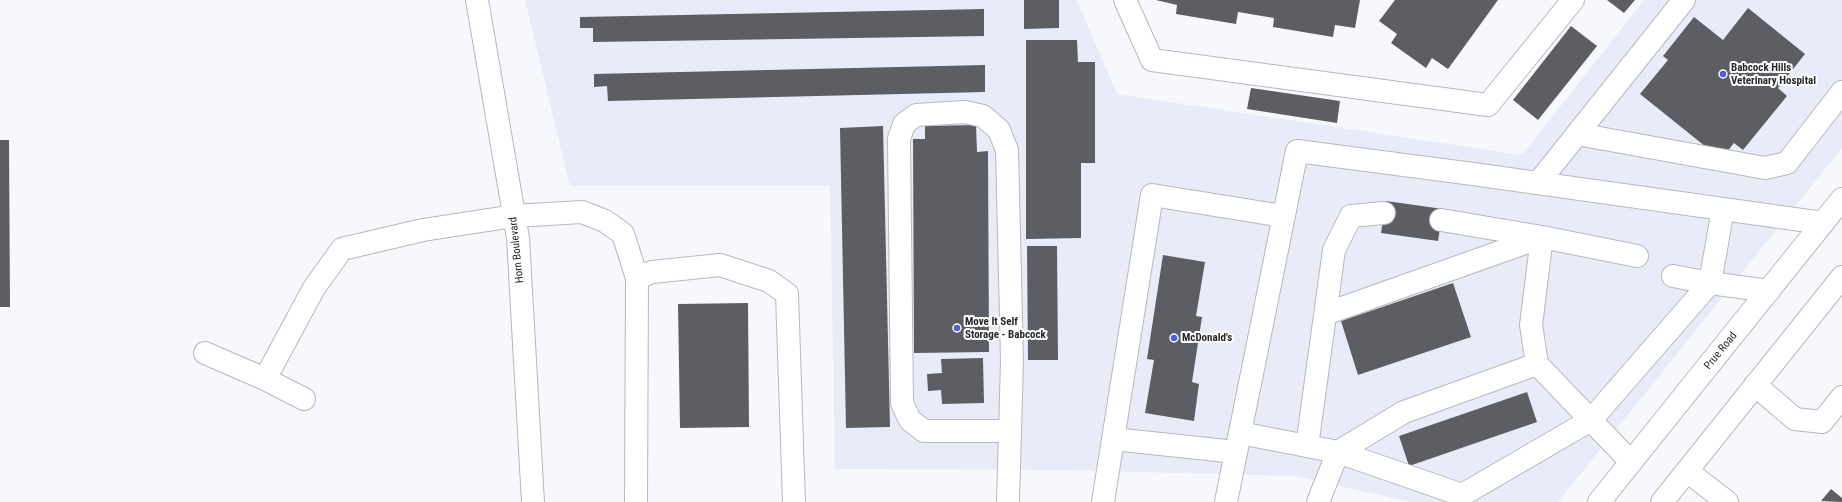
<!DOCTYPE html>
<style>
body{margin:0}
canvas{display:block;background:#f7f8fd}
</style>
<canvas width="1842" height="502"></canvas>
<script>
const ctx = document.querySelector('canvas').getContext('2d');
ctx.lineJoin = 'round';
function paint(path, color) { ctx.fillStyle = color; ctx.fill(path, 'evenodd'); }
const toPath = rows => new Path2D(rows.map(r => 'M' + r).join(''));
function stroke(path, color, width, dash) { ctx.strokeStyle = color; ctx.lineWidth = width; ctx.lineCap = dash ? 'butt' : 'round'; ctx.setLineDash(dash || []); ctx.stroke(path); }
function label(font, color, halo, rows, align = 'center') {
  ctx.font = font + ' "Roboto Condensed",sans-serif'; ctx.lineWidth = 4; ctx.setLineDash([]); ctx.textBaseline = 'middle'; ctx.strokeStyle = halo; ctx.fillStyle = color; for (const [text, x, y, turn = 0] of rows) {
    ctx.save(); ctx.translate(x, y); ctx.rotate((+turn || 0) * Math.PI / 180); ctx.textAlign = isNaN(turn) ? turn : align; if (halo) ctx.strokeText(text, 0, 0); ctx.fillText(text, 0, 0); ctx.restore();
  }
}
paint(toPath([
 [525,0,1077,0,1117,94,1522,155,1644,0,1842,0,1842,148,1558,502,1410,502,1295,476,1059,470,835,469,830,186,570,186]
]), '#e9ecf8');
paint(toPath([
 [1024,0,1059,0,1059,28,1024,29],
 [1156,0,1360,0,1355,28,1335,25,1333,37,1273,27,1274,18,1238,12,1236,24,1176,14,1177,5],
 [1395,0,1498,0,1448,69,1432,58,1426,68,1391,43,1397,34,1379,21],
 [1607,0,1635,0,1624,13],
 [1748,8,1805,54,1778,88,1787,96,1743,150,1734,143,1721,159,1640,94,1668,60,1663,56,1694,17,1723,40],
 [984,9,984,36,593,42,593,28,580,28,580,17],
 [1571,26,1597,46,1538,120,1513,100],
 [1026,40,1077,40,1078,62,1095,62,1095,163,1081,163,1081,238,1026,239],
 [985,65,985,92,608,101,607,86,594,87,594,74],
 [1251,88,1340,101,1337,123,1247,109],
 [976,125,977,152,988,151,989,352,914,353,913,139,925,139,925,126],
 [883,126,890,427,846,428,840,128],
 [0,140,9,140,10,307,0,307],
 [1386,201,1443,209,1438,241,1381,233],
 [1027,246,1057,246,1058,360,1028,360],
 [1163,255,1205,262,1196,316,1202,317,1192,382,1199,384,1194,421,1145,413,1154,360,1147,359],
 [1453,283,1471,337,1358,375,1341,321],
 [748,303,749,427,680,428,678,304],
 [983,358,984,403,942,404,941,390,928,391,927,374,942,373,941,359],
 [1527,392,1537,422,1409,466,1399,436],
 [1831,489,1842,498,1842,502,1821,501]
]), '#5d5e63');
const minor = toPath([
 [477,0,518,238,533,502],
 [1125,0,1152,60,1488,105,1573,0],
 [1577,134,1765,168,1787,163,1842,92],
 [1538,183,1684,0],
 [1723,209,1710,283,1769,291],
 [1441,220,1542,237,1531,325,1537,364],
 [1673,276,1710,283],
 [1325,314,1542,237,1637,256],
 [205,353,265,379],
 [1755,385,1795,419,1822,422,1842,397],
 [304,399,265,379,314,288,342,249,423,230,514,216,582,212,605,221,623,234,637,278],
 [1240,433,1338,452,1404,412,1537,364,1631,462],
 [1113,439,1236,452],
 [1307,446,1334,250,1351,216,1384,213],
 [1687,471,1727,502],
 [636,502,637,278,652,272,720,265,769,281,787,294,794,502],
 [1008,502,1012,361,1007,150,999,130,983,116,965,112,916,115,904,124,899,139,902,403,910,420,924,431,1010,431],
 [1103,502,1152,195,1283,216],
 [1226,502,1297,151,1473,174,1823,223],
 [1318,502,1338,452,1462,495],
 [1459,502,1462,495,1591,420,1710,283]
]);
const major = toPath([
 [1599,502,1842,199],
 [1662,502,1842,277]
]);
stroke(minor, '#b6b8bd', 24);
stroke(major, '#b6b8bd', 24);
stroke(minor, '#fff', 22);
stroke(major, '#fff', 22);
for (const [x, y, r, color] of [
 [1723,74,4,"#505cd2"],
 [957,328,4,"#505cd2"],
 [1174,338,4,"#505cd2"]
]) { const dot = new Path2D(); dot.arc(x, y, r, 0, 2 * Math.PI); ctx.fillStyle = color; ctx.fill(dot); stroke(dot, '#fff', 1.5); }
label('bold 11px', '#272829', '#fff', [
 ["Babcock Hills",1731,68],
 ["Veterinary Hospital",1731,81],
 ["Move It Self",965,322],
 ["Storage - Babcock",965,335],
 ["McDonald's",1182,338]
], 'left');
label('11px', '#272829', '#fff', [
 ["Horn Boulevard",517,250,-96],
 ["Prue Road",1721,351,-51]
]);
</script>
